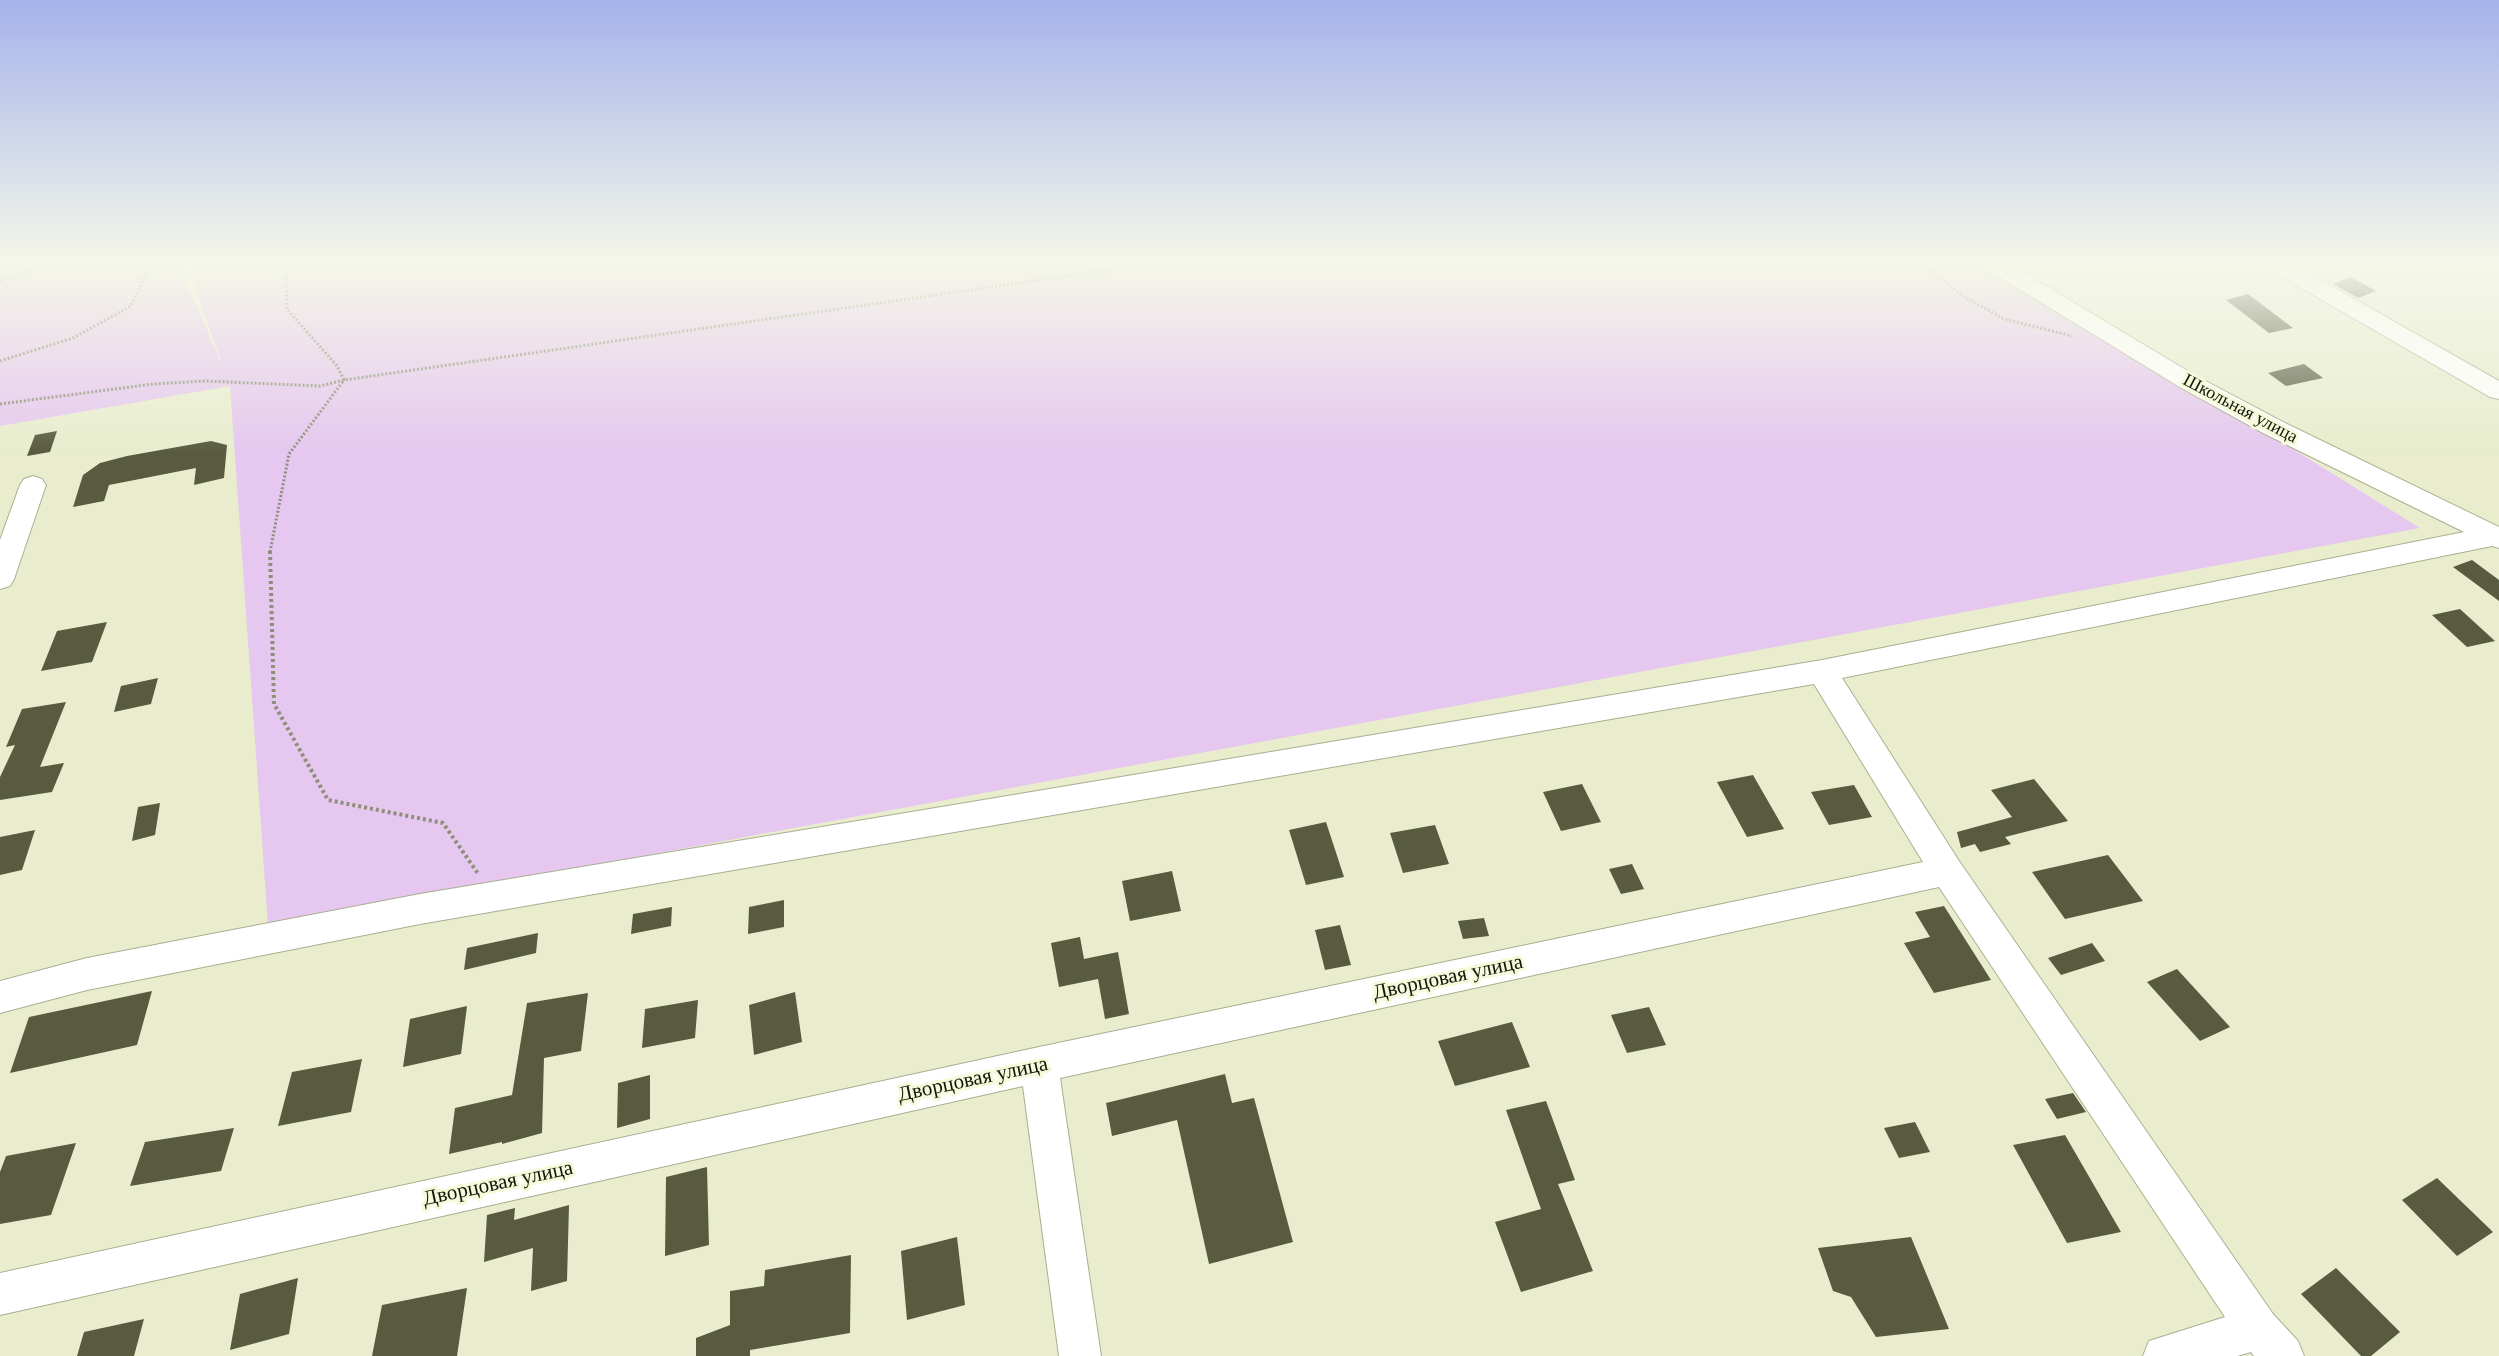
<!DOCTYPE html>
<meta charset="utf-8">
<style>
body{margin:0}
canvas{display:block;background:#e9edce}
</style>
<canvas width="2499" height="1356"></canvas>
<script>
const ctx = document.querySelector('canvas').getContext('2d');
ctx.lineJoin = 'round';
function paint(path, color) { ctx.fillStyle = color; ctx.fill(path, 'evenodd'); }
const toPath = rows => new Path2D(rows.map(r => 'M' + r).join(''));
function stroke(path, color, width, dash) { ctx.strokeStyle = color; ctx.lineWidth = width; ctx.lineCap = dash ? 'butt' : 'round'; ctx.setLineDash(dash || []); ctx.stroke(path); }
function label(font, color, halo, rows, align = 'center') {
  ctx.font = font + ' "Times New Roman",serif'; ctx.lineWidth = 6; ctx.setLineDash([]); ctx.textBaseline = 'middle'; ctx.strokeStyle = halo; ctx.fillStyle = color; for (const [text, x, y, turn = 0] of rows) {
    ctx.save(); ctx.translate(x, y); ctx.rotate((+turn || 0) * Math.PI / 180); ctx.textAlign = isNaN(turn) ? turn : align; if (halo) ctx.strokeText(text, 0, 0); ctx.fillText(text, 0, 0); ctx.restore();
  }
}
paint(toPath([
 [0,262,178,262,225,372,186,262,1992,262,2420,528,268,925,230,386,0,426]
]), '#e5c7ef');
paint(toPath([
 [2351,277,2376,291,2358,298,2333,284],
 [2248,294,2293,328,2269,333,2226,300],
 [2304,364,2323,378,2286,386,2268,373],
 [57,431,50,452,27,456,35,435],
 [211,441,227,445,224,478,194,485,196,468,109,485,104,501,73,507,83,475,100,463,127,456],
 [2472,560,2499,580,2499,601,2453,567],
 [2460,609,2495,641,2467,647,2432,615],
 [107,622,92,662,41,671,57,631],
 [158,678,151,704,114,712,121,686],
 [66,702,40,767,64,763,52,792,0,800,0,777,15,745,6,747,22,709],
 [1753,775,1784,829,1747,837,1717,782],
 [2034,779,2068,821,2005,837,2011,844,1980,852,1975,844,1961,848,1957,832,2012,817,1991,790],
 [1582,784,1601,822,1561,831,1543,792],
 [1854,785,1872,817,1829,825,1811,792],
 [160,803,155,835,132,841,138,807],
 [1326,822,1344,877,1306,885,1289,830],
 [1435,825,1449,864,1403,873,1390,833],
 [35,830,22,870,0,875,0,837],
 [2108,855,2143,901,2065,919,2032,872],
 [1632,864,1644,889,1621,894,1609,869],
 [1172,871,1181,911,1130,921,1122,881],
 [784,900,784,927,748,934,749,907],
 [1944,906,1991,980,1934,993,1904,943,1930,937,1915,912],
 [672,907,671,926,631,934,633,914],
 [1484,918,1489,936,1463,939,1458,921],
 [1340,925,1351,965,1325,970,1315,930],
 [538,933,536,953,464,970,467,948],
 [1080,937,1084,959,1118,952,1129,1014,1105,1019,1098,979,1059,987,1051,943],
 [2092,943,2105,961,2061,975,2048,958],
 [2177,969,2230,1027,2200,1041,2147,982],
 [152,991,137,1045,10,1073,29,1017],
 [795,992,802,1042,754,1055,749,1005],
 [588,993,581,1051,544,1058,542,1133,502,1144,502,1142,449,1154,455,1108,512,1095,527,1003],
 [698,1000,695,1038,642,1048,645,1009],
 [467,1006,461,1054,403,1067,410,1019],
 [1649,1007,1666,1045,1627,1053,1611,1015],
 [1512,1022,1530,1067,1455,1086,1438,1041],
 [362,1059,351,1112,278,1126,292,1072],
 [1225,1074,1232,1103,1254,1098,1293,1242,1209,1264,1177,1120,1112,1136,1106,1103],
 [650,1075,650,1119,617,1128,618,1083],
 [2073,1093,2086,1112,2057,1119,2045,1099],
 [1546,1101,1575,1180,1558,1184,1593,1271,1521,1292,1495,1222,1541,1209,1506,1110],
 [1915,1122,1930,1152,1899,1158,1884,1128],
 [234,1128,221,1171,130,1186,145,1142],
 [2065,1135,2121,1232,2067,1243,2013,1145],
 [76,1143,51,1215,0,1224,0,1172,6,1156],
 [707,1167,709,1245,665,1256,666,1177],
 [2437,1178,2493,1232,2457,1256,2402,1200],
 [569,1205,567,1281,531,1291,533,1248,484,1262,487,1215,515,1208,514,1220],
 [957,1237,965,1305,907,1320,901,1251],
 [1911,1237,1949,1329,1876,1337,1851,1297,1833,1291,1818,1248],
 [851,1255,850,1333,750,1350,750,1356,696,1356,696,1338,730,1325,730,1291,764,1286,765,1270],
 [2336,1268,2400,1332,2371,1356,2361,1356,2301,1294],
 [298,1278,289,1334,230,1350,240,1294],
 [467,1288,457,1356,372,1356,382,1305],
 [144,1319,134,1356,77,1356,84,1332]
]), '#585b40');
const minor = toPath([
 [1980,262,2006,262,2196,376,2281,421,2499,527,2499,548,2492,546,1842,678,1959,861,2273,1314,2298,1341,2304,1356,2254,1356,2251,1352,2237,1356,2143,1356,2149,1341,2225,1317,1939,887,1060,1078,1101,1356,1059,1356,1023,1086,0,1315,0,1273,1039,1047,1923,862,1814,684,420,924,87,990,0,1013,0,981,87,958,420,894,1822,660,2464,532,2263,433,2178,386,1983,267,1980,262],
 [2262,262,2289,262,2499,381,2499,399,2490,397,2265,267,2262,262],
 [2484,262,2499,262,2499,271,2487,267,2484,262],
 [33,476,42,479,46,485,14,579,10,586,0,589,0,540,20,485,24,479,33,476]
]);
stroke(minor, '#abaf91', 2);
stroke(toPath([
 [1919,262,1963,296,2004,319,2072,336],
 [0,281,53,262],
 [0,361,73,338,131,306,152,262],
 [0,404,153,384,205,381,320,386,344,380,1165,262],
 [270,552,289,454,344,380,337,366,287,309,285,262]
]), '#8d8f79', 3, [2, 2]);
stroke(toPath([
 [270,551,274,704,328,800,443,823,479,875]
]), '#8d8f79', 4, [3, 3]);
paint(minor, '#fff');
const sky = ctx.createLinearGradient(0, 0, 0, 452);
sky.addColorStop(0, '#a5b3eb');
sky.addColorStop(0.58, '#f5f7e9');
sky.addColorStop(1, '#f5f7e900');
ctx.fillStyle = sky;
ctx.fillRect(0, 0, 2499, 452);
label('18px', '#14150a', '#f6fadb', [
 ["Школьная улица",2240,409,28]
]);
label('21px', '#14150a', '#f6fadb', [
 ["Дворцовая улица",1448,978,-12],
 ["Дворцовая улица",973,1080,-12],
 ["Дворцовая улица",498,1184,-12]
]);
</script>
